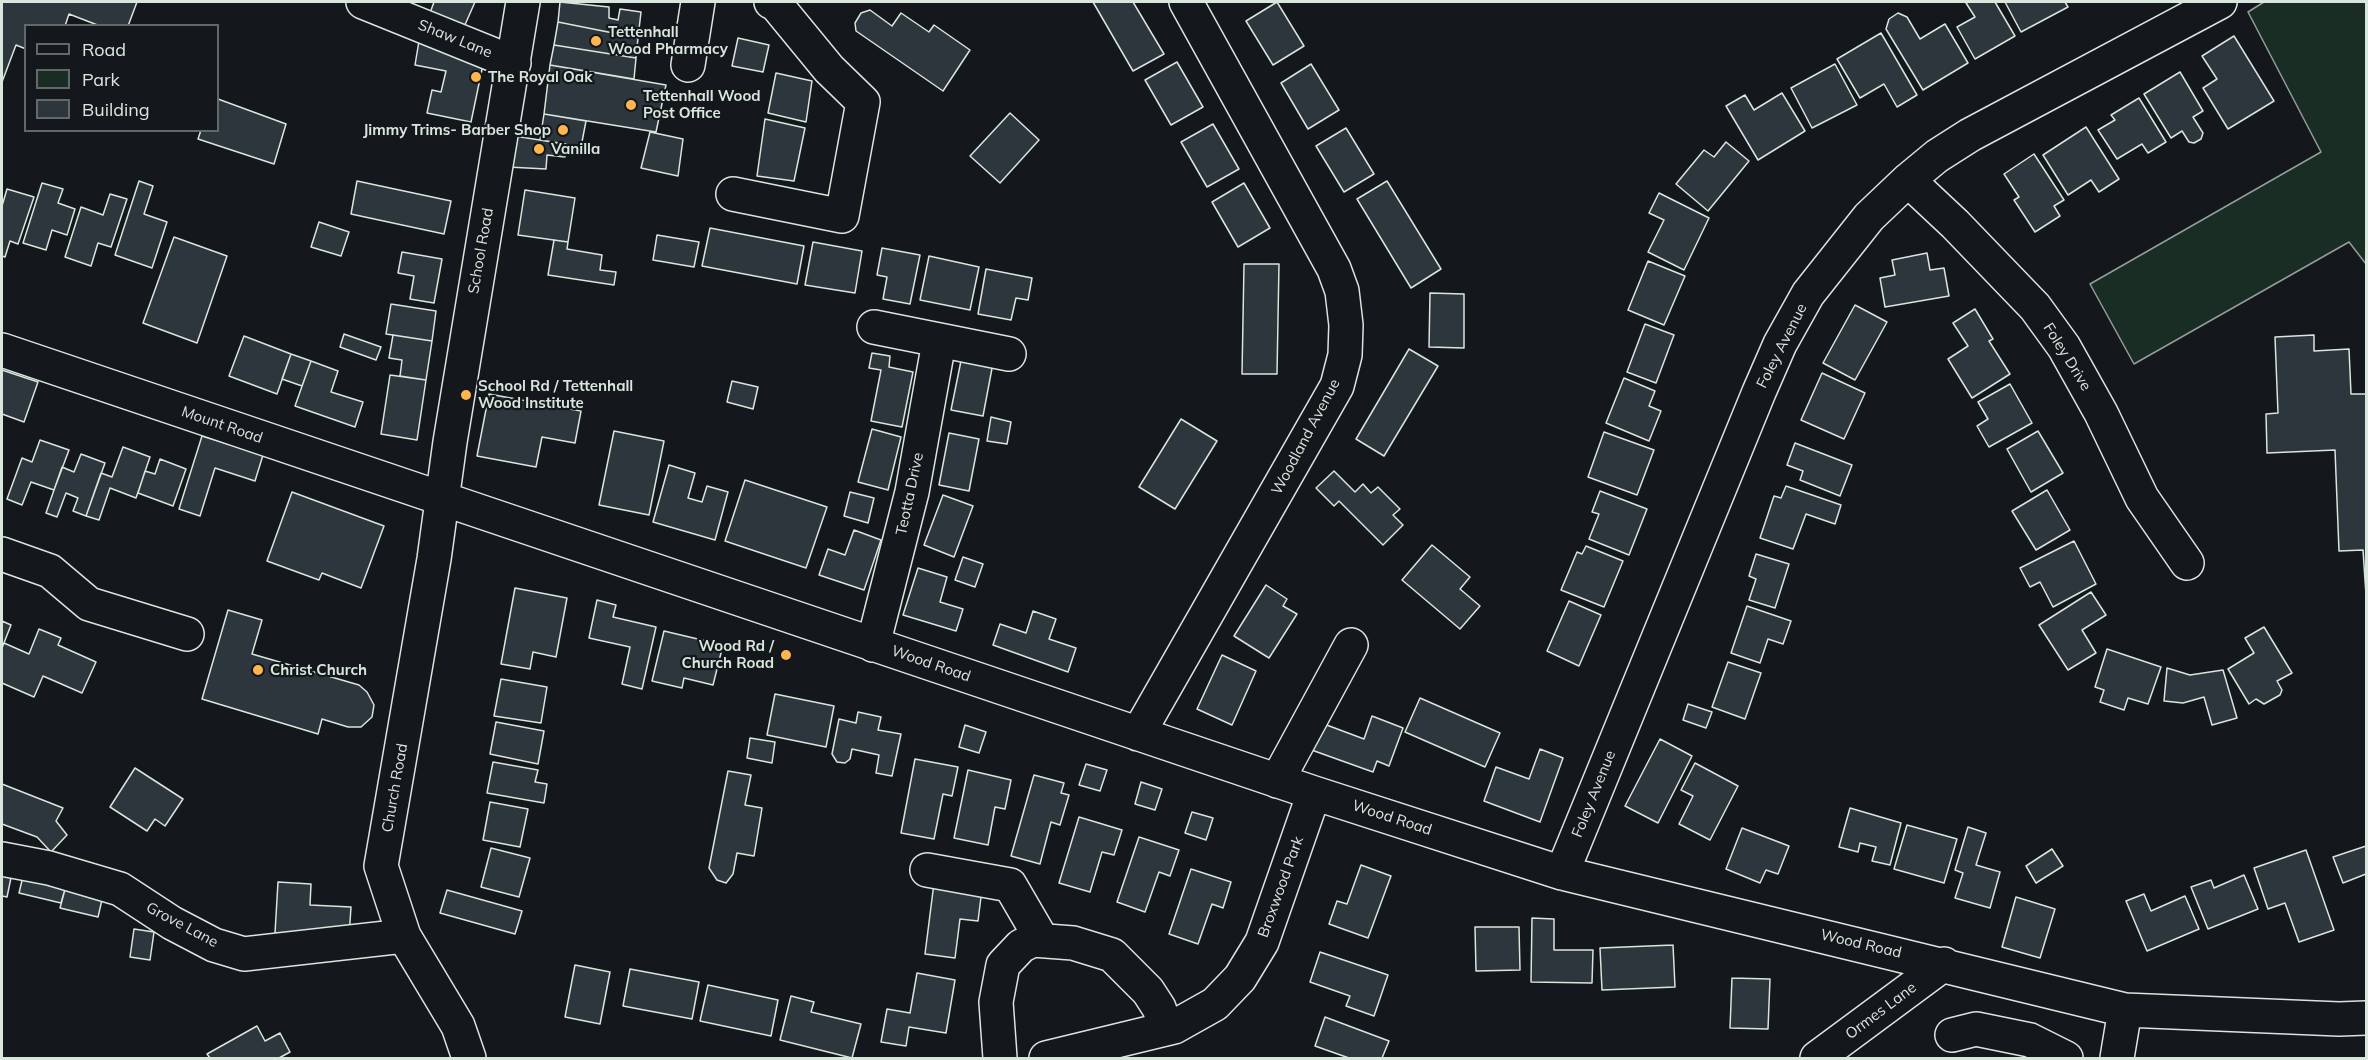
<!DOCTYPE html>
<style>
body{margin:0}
#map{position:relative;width:2368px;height:1060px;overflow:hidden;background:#14181c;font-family:Mulish,sans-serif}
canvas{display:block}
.frame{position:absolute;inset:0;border:3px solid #d8e6dc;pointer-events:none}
.legend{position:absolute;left:24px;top:24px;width:195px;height:108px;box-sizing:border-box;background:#14181c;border:2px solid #626a69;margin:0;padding:8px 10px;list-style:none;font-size:18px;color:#d8e6dc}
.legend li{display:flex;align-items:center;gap:12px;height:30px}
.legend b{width:30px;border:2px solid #626a69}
</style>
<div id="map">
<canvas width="2368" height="1060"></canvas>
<div class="frame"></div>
<ul class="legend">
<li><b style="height:8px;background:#14181c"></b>Road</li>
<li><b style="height:16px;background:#1a2d24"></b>Park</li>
<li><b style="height:16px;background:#2c363c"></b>Building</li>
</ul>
</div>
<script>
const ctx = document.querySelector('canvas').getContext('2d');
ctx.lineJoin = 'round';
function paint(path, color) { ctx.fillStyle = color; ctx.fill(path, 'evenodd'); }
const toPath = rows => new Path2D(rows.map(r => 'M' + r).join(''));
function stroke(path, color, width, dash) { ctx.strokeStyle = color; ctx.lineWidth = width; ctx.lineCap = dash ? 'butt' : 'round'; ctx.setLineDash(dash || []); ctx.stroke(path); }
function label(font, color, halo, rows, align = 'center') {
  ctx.font = font + ' Mulish,sans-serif'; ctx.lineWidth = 4.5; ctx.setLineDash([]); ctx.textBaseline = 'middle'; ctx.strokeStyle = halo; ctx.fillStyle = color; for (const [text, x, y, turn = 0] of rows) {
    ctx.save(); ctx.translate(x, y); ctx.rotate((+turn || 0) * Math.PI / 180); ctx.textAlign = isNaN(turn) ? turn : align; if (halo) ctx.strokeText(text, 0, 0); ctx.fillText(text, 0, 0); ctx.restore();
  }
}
const green = toPath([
 [2264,2,2366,2,2366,264,2349,242,2134,364,2090,284,2321,152,2248,12,2264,2]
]);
paint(green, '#1a2d24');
stroke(green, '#939e99', 1.5);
const building = toPath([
 [2,2,137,2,128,26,100,26,69,14,65,26,26,26,26,49,16,45,2,82,2,2],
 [434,2,475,2,464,27,430,13,434,2],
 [560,2,609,7,609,18,618,20,620,9,641,12,638,38,558,22,560,2],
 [1093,2,1133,2,1164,54,1133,71,1093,2],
 [1277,2,1304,46,1273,65,1246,21,1277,2],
 [1969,2,1995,2,2015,36,1975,59,1957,27,1975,17,1966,3,1969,2],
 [2005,2,2065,2,2068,7,2021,32,2005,2],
 [870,10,892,26,901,13,929,32,934,25,970,50,943,91,856,31,855,23,861,13,870,10],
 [1898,13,1907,17,1920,39,1945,24,1968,63,1923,90,1886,29,1889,19,1898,13],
 [558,22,638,38,636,58,554,45,558,22],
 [1881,33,1917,95,1897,107,1884,84,1860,98,1837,59,1881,33],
 [2234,36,2274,101,2228,129,2203,88,2217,79,2202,56,2234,36],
 [738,38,769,45,763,72,732,66,738,38],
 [419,41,485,55,471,122,427,113,432,90,441,92,446,71,415,65,419,41],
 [554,45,636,58,634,79,550,65,554,45],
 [1177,62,1203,107,1171,125,1145,80,1177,62],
 [1311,64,1339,110,1308,129,1281,83,1311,64],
 [1835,64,1857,105,1812,128,1791,88,1835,64],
 [550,65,666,85,656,132,544,114,550,65],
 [2180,72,2203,111,2193,117,2203,133,2201,139,2194,143,2189,142,2182,131,2171,138,2144,94,2180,72],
 [776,73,812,81,806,122,768,113,776,73],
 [1782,93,1805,131,1758,160,1726,106,1745,95,1754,110,1782,93],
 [2139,98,2166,142,2148,153,2142,144,2117,159,2098,130,2115,120,2111,115,2139,98],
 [218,99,286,124,274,164,198,139,201,130,218,130,218,99],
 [1010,113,1039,140,1000,183,970,156,1010,113],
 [544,114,586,121,581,147,540,140,544,114],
 [765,119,805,128,794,181,757,176,765,119],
 [1213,124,1239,169,1207,187,1181,142,1213,124],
 [2086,127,2119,179,2099,192,2091,180,2068,195,2043,155,2086,127],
 [1346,128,1374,174,1344,192,1316,146,1346,128],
 [650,132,683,139,678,176,641,168,650,132],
 [514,136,566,144,565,157,547,155,546,169,508,167,514,136],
 [1726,142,1749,161,1708,211,1676,184,1704,150,1714,157,1726,142],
 [2034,154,2064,200,2054,206,2060,216,2035,232,2014,200,2019,197,2004,174,2034,154],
 [139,181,153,186,144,214,167,222,152,268,115,255,139,181],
 [357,181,451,201,444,234,351,214,357,181],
 [1387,181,1441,269,1411,288,1357,199,1387,181],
 [42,183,63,189,58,203,75,209,67,235,52,230,46,250,23,243,42,183],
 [1244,183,1270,228,1238,247,1212,202,1244,183],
 [7,189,34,197,18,244,10,241,5,257,2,256,2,206,7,189],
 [525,190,575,198,568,242,518,235,525,190],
 [1659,193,1709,218,1684,270,1648,252,1664,220,1649,213,1659,193],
 [110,194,127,199,111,247,98,243,91,266,65,257,81,207,103,215,110,194],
 [319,222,349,232,341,256,311,247,319,222],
 [710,228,804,246,797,284,702,266,710,228],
 [657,235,699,242,694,267,653,260,657,235],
 [174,237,227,256,197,343,143,323,174,237],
 [554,240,568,242,567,249,602,255,600,270,616,272,614,285,548,275,554,240],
 [813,242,862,251,855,293,805,285,813,242],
 [882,248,920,255,910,304,883,299,887,277,877,275,882,248],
 [402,252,442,259,434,303,410,299,414,276,398,273,402,252],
 [1927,253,1930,270,1944,268,1949,296,1885,307,1880,278,1895,275,1892,260,1927,253],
 [929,256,979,267,970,310,920,300,929,256],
 [1648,261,1685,276,1664,325,1628,310,1648,261],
 [1244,264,1279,264,1277,374,1242,374,1244,264],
 [986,269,1032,278,1028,300,1016,298,1011,320,978,314,986,269],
 [1430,293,1464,294,1464,348,1429,347,1430,293],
 [391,304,436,311,432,341,386,334,391,304],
 [1855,305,1887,322,1855,380,1823,363,1855,305],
 [1975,309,1993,339,1989,341,2010,374,1972,398,1948,359,1968,346,1953,323,1975,309],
 [1645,324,1674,335,1656,383,1627,372,1645,324],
 [344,334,381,347,376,360,340,347,344,334],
 [393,335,432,341,426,380,400,376,402,360,389,358,393,335],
 [2314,335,2314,351,2349,349,2351,394,2366,394,2366,595,2363,550,2339,551,2335,450,2267,453,2266,414,2278,413,2275,337,2314,335],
 [244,336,291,354,277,394,229,376,244,336],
 [1409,349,1438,366,1384,456,1356,439,1409,349],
 [872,353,890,356,889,367,913,372,902,427,871,421,881,370,869,368,872,353],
 [291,354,311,361,302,386,282,379,291,354],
 [962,356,993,363,983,416,951,410,962,356],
 [311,361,338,371,331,392,363,402,355,427,295,406,311,361],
 [2,370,38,382,24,422,2,414,2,370],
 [1822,373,1865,393,1844,439,1801,420,1822,373],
 [390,375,426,380,417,440,381,434,390,375],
 [1624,378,1655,391,1649,406,1661,411,1649,441,1606,423,1624,378],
 [732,381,758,387,753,409,727,402,732,381],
 [2010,384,2032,423,1989,447,1977,426,1988,419,1978,402,2010,384],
 [489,394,581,411,575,443,542,437,536,467,477,456,489,394],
 [991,417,1011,422,1007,444,987,441,991,417],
 [1181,419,1217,441,1175,509,1139,487,1181,419],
 [872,429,901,437,888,490,858,482,872,429],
 [614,431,664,441,649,515,599,505,614,431],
 [2038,431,2063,473,2031,492,2007,449,2038,431],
 [1604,432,1654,450,1637,495,1588,477,1604,432],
 [949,433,979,439,969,491,939,485,949,433],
 [202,436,263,455,255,481,215,468,200,516,179,509,202,436],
 [40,440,69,450,54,490,31,482,22,505,7,499,22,458,32,462,40,440],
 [1795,443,1852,465,1840,496,1800,480,1803,471,1787,465,1795,443],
 [123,447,150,457,136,498,110,488,99,520,86,516,101,473,112,477,123,447],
 [81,454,105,463,86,516,73,511,78,498,66,493,57,517,46,513,62,467,74,472,81,454],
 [160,459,186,469,173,506,138,493,145,471,155,474,160,459],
 [669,465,695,473,688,498,702,502,707,486,728,492,715,540,653,522,669,465],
 [1334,471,1355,492,1363,484,1371,493,1378,487,1400,509,1393,515,1403,525,1383,545,1339,501,1334,506,1316,488,1334,471],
 [745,480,827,507,806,568,725,541,745,480],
 [1786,486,1841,505,1835,524,1806,514,1793,549,1760,538,1774,496,1781,498,1786,486],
 [2047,490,2070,530,2036,550,2012,511,2047,490],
 [1600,491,1647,509,1629,555,1589,539,1599,514,1592,512,1600,491],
 [292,492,384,526,361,588,322,573,319,580,267,561,292,492],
 [850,492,874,498,868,523,844,516,850,492],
 [943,495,973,506,954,557,924,545,943,495],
 [854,530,881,540,864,590,819,575,828,549,845,555,854,530],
 [2074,541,2096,584,2053,607,2040,582,2030,587,2020,568,2074,541],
 [1432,545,1470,577,1460,589,1480,606,1460,629,1402,580,1432,545],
 [1586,546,1623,561,1604,607,1561,590,1577,552,1582,554,1586,546],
 [1756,554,1789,564,1775,608,1749,600,1756,579,1749,576,1756,554],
 [963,557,983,564,975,587,955,580,963,557],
 [918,568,947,577,940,602,963,609,956,631,903,615,918,568],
 [1266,585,1287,599,1283,606,1297,614,1269,658,1234,636,1266,585],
 [515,588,567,598,556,657,533,652,530,669,501,664,515,588],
 [2091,592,2106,615,2082,630,2096,653,2068,670,2039,625,2091,592],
 [597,600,616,605,613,617,656,627,642,689,622,684,630,647,589,638,597,600],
 [1569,601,1601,615,1579,666,1547,651,1569,601],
 [1747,606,1791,621,1783,644,1768,639,1760,663,1731,653,1747,606],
 [228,610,262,620,252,654,359,685,367,692,374,705,372,717,361,727,348,727,322,719,318,734,202,699,228,610],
 [1033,611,1056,619,1049,639,1076,648,1068,672,993,645,1000,624,1026,633,1033,611],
 [2,621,11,625,2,648,2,621],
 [2264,627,2292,673,2277,681,2282,690,2280,695,2264,704,2256,699,2249,704,2228,669,2254,653,2245,638,2264,627],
 [39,629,61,638,58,645,96,662,82,693,43,676,34,697,2,683,2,648,4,643,29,654,39,629],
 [664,631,723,645,713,685,684,678,682,688,652,681,664,631],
 [2107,649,2161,667,2148,704,2128,698,2124,710,2100,702,2104,690,2095,687,2107,649],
 [1222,655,1256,671,1232,725,1197,709,1222,655],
 [1728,662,1761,673,1745,719,1712,707,1728,662],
 [2167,668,2190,675,2223,670,2237,718,2212,725,2204,697,2183,703,2164,701,2167,668],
 [501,679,547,687,541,723,494,716,501,679],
 [775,694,834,706,826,747,767,735,775,694],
 [1420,698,1500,733,1485,767,1405,732,1420,698],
 [1688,704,1712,712,1706,728,1683,720,1688,704],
 [858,712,881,717,878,730,901,734,892,776,876,773,879,755,852,749,850,759,845,763,837,762,832,754,839,719,856,723,858,712],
 [1372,716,1403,728,1389,766,1377,761,1373,772,1306,748,1316,721,1364,739,1372,716],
 [496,722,544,731,538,764,490,754,496,722],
 [965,725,986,732,979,753,959,747,965,725],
 [750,738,775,742,772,763,747,758,750,738],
 [1660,739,1692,756,1658,823,1625,806,1660,739],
 [1540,749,1563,758,1540,822,1484,801,1496,767,1529,779,1540,749],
 [915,759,958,767,952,796,943,794,934,839,901,833,915,759],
 [493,762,538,770,535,782,547,784,544,803,487,793,493,762],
 [1695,763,1738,786,1710,840,1679,824,1693,796,1681,790,1695,763],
 [1086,764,1107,770,1100,791,1079,785,1086,764],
 [135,768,183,799,165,826,155,819,147,831,110,807,135,768],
 [968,770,1011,780,1005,809,995,807,988,845,954,838,968,770],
 [728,771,751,775,745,805,762,808,754,856,737,853,733,874,726,883,717,880,709,868,728,771],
 [1034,775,1064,783,1061,793,1069,795,1060,825,1051,822,1040,864,1011,856,1034,775],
 [1141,782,1162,789,1155,810,1135,804,1141,782],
 [2,784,63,808,56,821,67,835,51,852,37,837,2,824,2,784],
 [490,802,528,809,520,847,483,840,490,802],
 [1850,808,1901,823,1890,865,1872,861,1876,847,1860,843,1858,852,1839,847,1850,808],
 [1192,812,1213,818,1206,840,1185,833,1192,812],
 [1079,817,1122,830,1114,855,1102,852,1090,892,1059,883,1079,817],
 [1907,825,1957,839,1944,883,1894,869,1907,825],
 [1968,827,1986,833,1976,865,2000,872,1990,908,1955,898,1963,873,1955,870,1968,827],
 [1742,828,1789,846,1778,874,1766,870,1760,883,1726,869,1742,828],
 [1139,837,1179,850,1170,876,1159,872,1145,912,1117,902,1139,837],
 [2366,846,2366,874,2343,883,2333,857,2366,846],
 [491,848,530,858,519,897,481,887,491,848],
 [2052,849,2063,866,2036,883,2026,866,2052,849],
 [2306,850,2334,930,2299,942,2285,903,2268,909,2254,868,2306,850],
 [1361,865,1391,876,1368,938,1329,924,1337,901,1347,904,1361,865],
 [1191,869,1231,882,1223,908,1212,904,1198,944,1169,934,1191,869],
 [2,871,12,873,7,897,2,896,2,871],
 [24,872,67,882,61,903,19,893,24,872],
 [2244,875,2258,909,2208,929,2191,887,2211,880,2214,888,2244,875],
 [67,882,104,891,98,917,60,908,67,882],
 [278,882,311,884,310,905,351,907,349,937,275,933,278,882],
 [934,883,982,889,978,921,960,919,955,958,925,954,934,883],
 [447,890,522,911,515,934,440,913,447,890],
 [2144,894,2151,911,2185,896,2199,929,2147,951,2126,901,2144,894],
 [2016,897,2055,909,2040,958,2002,947,2016,897],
 [1532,918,1554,919,1554,950,1593,950,1592,983,1531,982,1532,918],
 [1475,927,1519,927,1520,970,1476,971,1475,927],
 [134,929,154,932,150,960,130,957,134,929],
 [1673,945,1675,987,1602,990,1600,948,1673,945],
 [1320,952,1388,975,1374,1016,1346,1006,1350,996,1310,982,1320,952],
 [575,965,610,972,600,1024,565,1017,575,965],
 [630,969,699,982,692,1019,623,1006,630,969],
 [917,973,955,980,946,1033,909,1027,906,1046,881,1042,887,1009,910,1013,917,973],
 [1732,978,1770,979,1768,1029,1730,1028,1732,978],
 [708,985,778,1000,771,1036,700,1021,708,985],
 [791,996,814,1002,811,1012,861,1024,852,1058,780,1040,791,996],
 [1325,1017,1389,1041,1382,1058,1349,1058,1315,1046,1325,1017],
 [257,1026,265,1041,280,1033,290,1052,279,1058,210,1058,207,1054,257,1026]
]);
paint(building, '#2c363c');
stroke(building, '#d8e6dc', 1.5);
const minor = toPath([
 [363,2,514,63],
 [688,65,698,2],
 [1908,180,1955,224,2035,307,2064,347,2101,413,2142,498,2187,563],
 [733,194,842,216,863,102,829,69,774,2,771,2],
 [874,327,1009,354],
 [2,350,1314,793,1562,873,2125,1010,2339,1019,2366,1018],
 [2,554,50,571,89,604,187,634],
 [873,645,912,492,939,342],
 [1138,734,1337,386,1345,355,1346,325,1342,291,1334,269,1186,2],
 [1277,781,1351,645],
 [2,859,49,868,120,889,172,923,214,945,244,954,404,936],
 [927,870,1010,885,1042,940],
 [1562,873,1759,392,1780,344,1808,294,1869,217,1908,180,1937,156,1970,135,2220,2],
 [1952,1035,1976,1029,2030,1040,2066,1058],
 [469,1058,458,1026,404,936,381,866,434,559,450,442,523,2],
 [1000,1058,996,1002,1003,965,1021,946,1033,940,1073,943,1112,955,1148,991,1159,1008,1166,1028],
 [1046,1058,1174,1027,1215,1004,1240,978,1262,942,1314,793],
 [1817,1058,1944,964],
 [2117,1058,2125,1010]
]);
stroke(minor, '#d8e6dc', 36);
stroke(minor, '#14181c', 33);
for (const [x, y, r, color] of [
 [596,41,6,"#ffb74d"],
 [476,77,6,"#ffb74d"],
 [631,105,6,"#ffb74d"],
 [563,130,6,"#ffb74d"],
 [539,149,6,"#ffb74d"],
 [466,395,6,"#ffb74d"],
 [786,655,6,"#ffb74d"],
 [258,670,6,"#ffb74d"]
]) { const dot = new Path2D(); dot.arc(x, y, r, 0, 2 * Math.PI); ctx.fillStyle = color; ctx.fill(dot); stroke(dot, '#14181c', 2); }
label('bold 15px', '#d8e6dc', '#14181c', [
 ["Tettenhall",608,32],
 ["Wood Pharmacy",608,49],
 ["The Royal Oak",488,77],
 ["Tettenhall Wood",643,96],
 ["Post Office",643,113],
 ["Jimmy Trims- Barber Shop",551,130,"right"],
 ["Vanilla",551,149],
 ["School Rd / Tettenhall",478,386],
 ["Wood Institute",478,403],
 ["Wood Rd /",774,646,"right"],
 ["Church Road",774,663,"right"],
 ["Christ Church",270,670]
], 'left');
label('15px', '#d8e6dc', '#14181c', [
 ["Shaw Lane",455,39,22],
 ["School Road",481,251,-80],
 ["Foley Avenue",1782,346,-63],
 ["Foley Drive",2067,357,58],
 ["Mount Road",222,425,19],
 ["Woodland Avenue",1306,437,-62],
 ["Teotta Drive",910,494,-78],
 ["Wood Road",931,664,19],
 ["Church Road",395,788,-80],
 ["Foley Avenue",1594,794,-68],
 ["Wood Road",1392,818,18],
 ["Broxwood Park",1281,887,-70],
 ["Grove Lane",182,925,28],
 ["Wood Road",1861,944,13],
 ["Ormes Lane",1881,1011,-37]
]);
</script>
